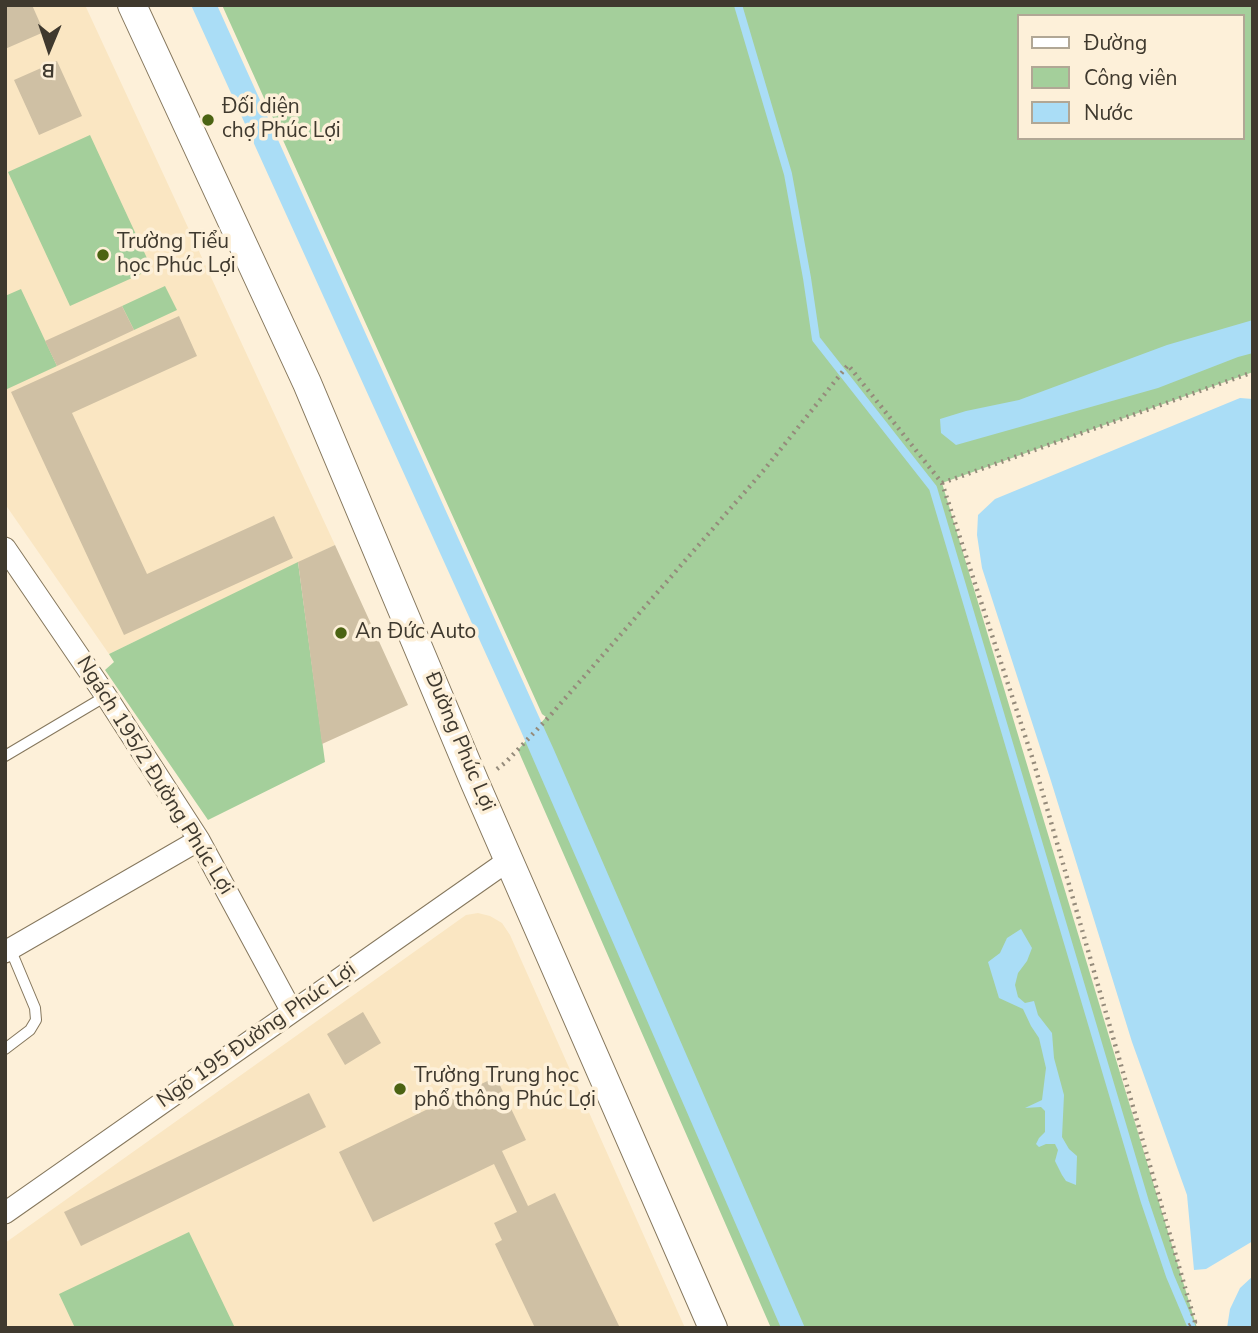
<!DOCTYPE html>
<meta charset="utf-8">
<style>
body{margin:0}
#map{position:relative;width:1258px;height:1333px;overflow:hidden;background:#fdf0d9;font-family:"Nunito Sans",sans-serif}
canvas{display:block}
.frame{position:absolute;inset:0;border:7px solid #3f392e;pointer-events:none}
.legend{position:absolute;left:1017px;top:14px;width:228px;height:126px;box-sizing:border-box;background:#fdf0d9;border:2px solid #b1a795;margin:0;padding:9px 12px;list-style:none;font-size:21px;color:#3f392e}
.legend li{display:flex;align-items:center;gap:14px;height:35px}
.legend b{width:35px;border:2px solid #b1a795}
.north{position:absolute;left:14px;top:14px;width:70px;height:70px;-webkit-text-stroke:5px #fdf0d9;paint-order:stroke;rotate:182deg;font-size:19px;font-weight:700;line-height:28px;text-align:center;color:#3f392e}
.north::after{content:'';display:block;margin:auto;width:24px;height:32px;background:#3f392e;clip-path:polygon(50% 0,100% 100%,50% 72%,0 100%)}
</style>
<div id="map">
<canvas width="1258" height="1333"></canvas>
<div class="frame"></div>
<ul class="legend">
<li><b style="height:9px;background:#fff"></b>Đường</li>
<li><b style="height:19px;background:#a4cf9b"></b>Công viên</li>
<li><b style="height:19px;background:#aaddf6"></b>Nước</li>
</ul>
<div class="north">B</div>
</div>
<script>
const ctx = document.querySelector('canvas').getContext('2d');
ctx.lineJoin = 'round';
function paint(path, color) { ctx.fillStyle = color; ctx.fill(path, 'evenodd'); }
const toPath = rows => new Path2D(rows.map(r => 'M' + r).join(''));
function stroke(path, color, width, dash) { ctx.strokeStyle = color; ctx.lineWidth = width; ctx.lineCap = dash ? 'butt' : 'round'; ctx.setLineDash(dash || []); ctx.stroke(path); }
function label(font, color, halo, rows, align = 'center') {
  ctx.font = font + ' "Nunito Sans",sans-serif'; ctx.lineWidth = 7; ctx.setLineDash([]); ctx.textBaseline = 'middle'; ctx.strokeStyle = halo; ctx.fillStyle = color; for (const [text, x, y, turn = 0] of rows) {
    ctx.save(); ctx.translate(x, y); ctx.rotate((+turn || 0) * Math.PI / 180); ctx.textAlign = isNaN(turn) ? turn : align; if (halo) ctx.strokeText(text, 0, 0); ctx.fillText(text, 0, 0); ctx.restore();
  }
}
paint(toPath([
 [5,5,85,5,335,545,109,654,5,504],
 [478,913,490,916,502,923,510,935,685,1328,5,1328,5,1243,466,915]
]), '#fae6c2');
paint(toPath([
 [222,5,1253,5,1253,372,942,483,1197,1328,771,1328,518,750,546,717,542,714],
 [1018,16,1242,16,1242,138,1018,138],
 [90,135,152,269,70,306,8,172],
 [165,286,177,310,134,330,122,306],
 [21,289,57,366,5,390,5,296],
 [298,562,325,762,208,820,105,670,114,662,109,654],
 [189,1232,235,1328,75,1328,59,1294]
]), '#a4cf9b');
paint(toPath([
 [191,5,217,5,554,750,805,1328,781,1328,520,729],
 [1253,320,1253,353,1238,357,1158,388,956,445,941,433,940,419,966,411,1019,400,1167,345],
 [1240,398,1253,399,1253,1241,1206,1269,1194,1270,1187,1195,1132,1042,1051,781,982,568,977,535,978,515,995,499],
 [1021,929,1032,948,1027,961,1018,973,1015,985,1018,997,1025,1003,1034,1001,1038,1015,1052,1033,1054,1058,1064,1095,1062,1137,1069,1149,1077,1156,1076,1185,1066,1181,1062,1175,1055,1161,1058,1150,1055,1144,1046,1144,1039,1147,1036,1144,1039,1138,1045,1132,1045,1111,1041,1107,1025,1108,1042,1100,1046,1068,1039,1038,1031,1026,1023,1009,999,998,988,962,1000,953,1007,938],
 [1253,1276,1253,1328,1227,1328,1230,1309,1240,1288]
]), '#aaddf6');
stroke(toPath([
 [738,5,788,174,807,278,816,339,933,488,1145,1202,1170,1276,1192,1328]
]), '#aaddf6', 8);
paint(toPath([
 [5,5,32,5,44,32,5,49],
 [57,61,82,116,39,135,14,80],
 [122,306,134,330,57,366,45,341],
 [179,316,197,356,72,413,147,574,274,516,293,558,124,635,11,392],
 [335,545,408,705,322,744,298,562],
 [363,1012,381,1043,345,1065,327,1034],
 [496,1077,526,1140,502,1151,528,1206,555,1193,620,1328,535,1328,495,1244,502,1240,494,1223,517,1212,494,1164,373,1222,339,1152,459,1094,464,1104,484,1094,479,1085],
 [309,1093,326,1127,81,1246,64,1212]
]), '#cfc0a4');
const lane = toPath([
 [5,756,106,696],
 [5,1049,30,1030,36,1020,35,1008,9,946]
]);
const street = toPath([
 [5,548,106,696,199,840,292,1012],
 [5,952,199,840],
 [5,1213,509,860]
]);
const secondary = toPath([
 [132,5,307,383,475,783,713,1328]
]);
stroke(lane, '#85775d', 12);
stroke(street, '#85775d', 23);
stroke(secondary, '#85775d', 30);
stroke(toPath([
 [942,483,1253,372],
 [497,769,506,762,548,718,764,470,848,365,942,483,1034,763,1195,1322,1185,1328]
]), '#958b7b', 4.5, [2, 5]);
stroke(lane, '#fff', 10);
stroke(street, '#fff', 21);
stroke(secondary, '#fff', 28);
for (const [x, y, r, color] of [
 [208,120,7,"#4b6312"],
 [103,255,7,"#4b6312"],
 [341,633,7,"#4b6312"],
 [400,1089,7,"#4b6312"]
]) { const dot = new Path2D(); dot.arc(x, y, r, 0, 2 * Math.PI); ctx.fillStyle = color; ctx.fill(dot); stroke(dot, '#fdf0d9', 2.5); }
label('21px', '#3f392e', '#fdf0d9', [
 ["Đối diện",222,108],
 ["chợ Phúc Lợi",222,132],
 ["Trường Tiểu",117,243],
 ["học Phúc Lợi",117,267],
 ["An Đức Auto",355,633],
 ["Trường Trung học",414,1077],
 ["phổ thông Phúc Lợi",414,1101]
], 'left');
label('21px', '#3f392e', '#fdf0d9', [
 ["Đường Phúc Lợi",459,742,67],
 ["Ngách 195/2 Đường Phúc Lợi",154,776,58],
 ["Ngõ 195 Đường Phúc Lợi",257,1036,-35]
]);
</script>
